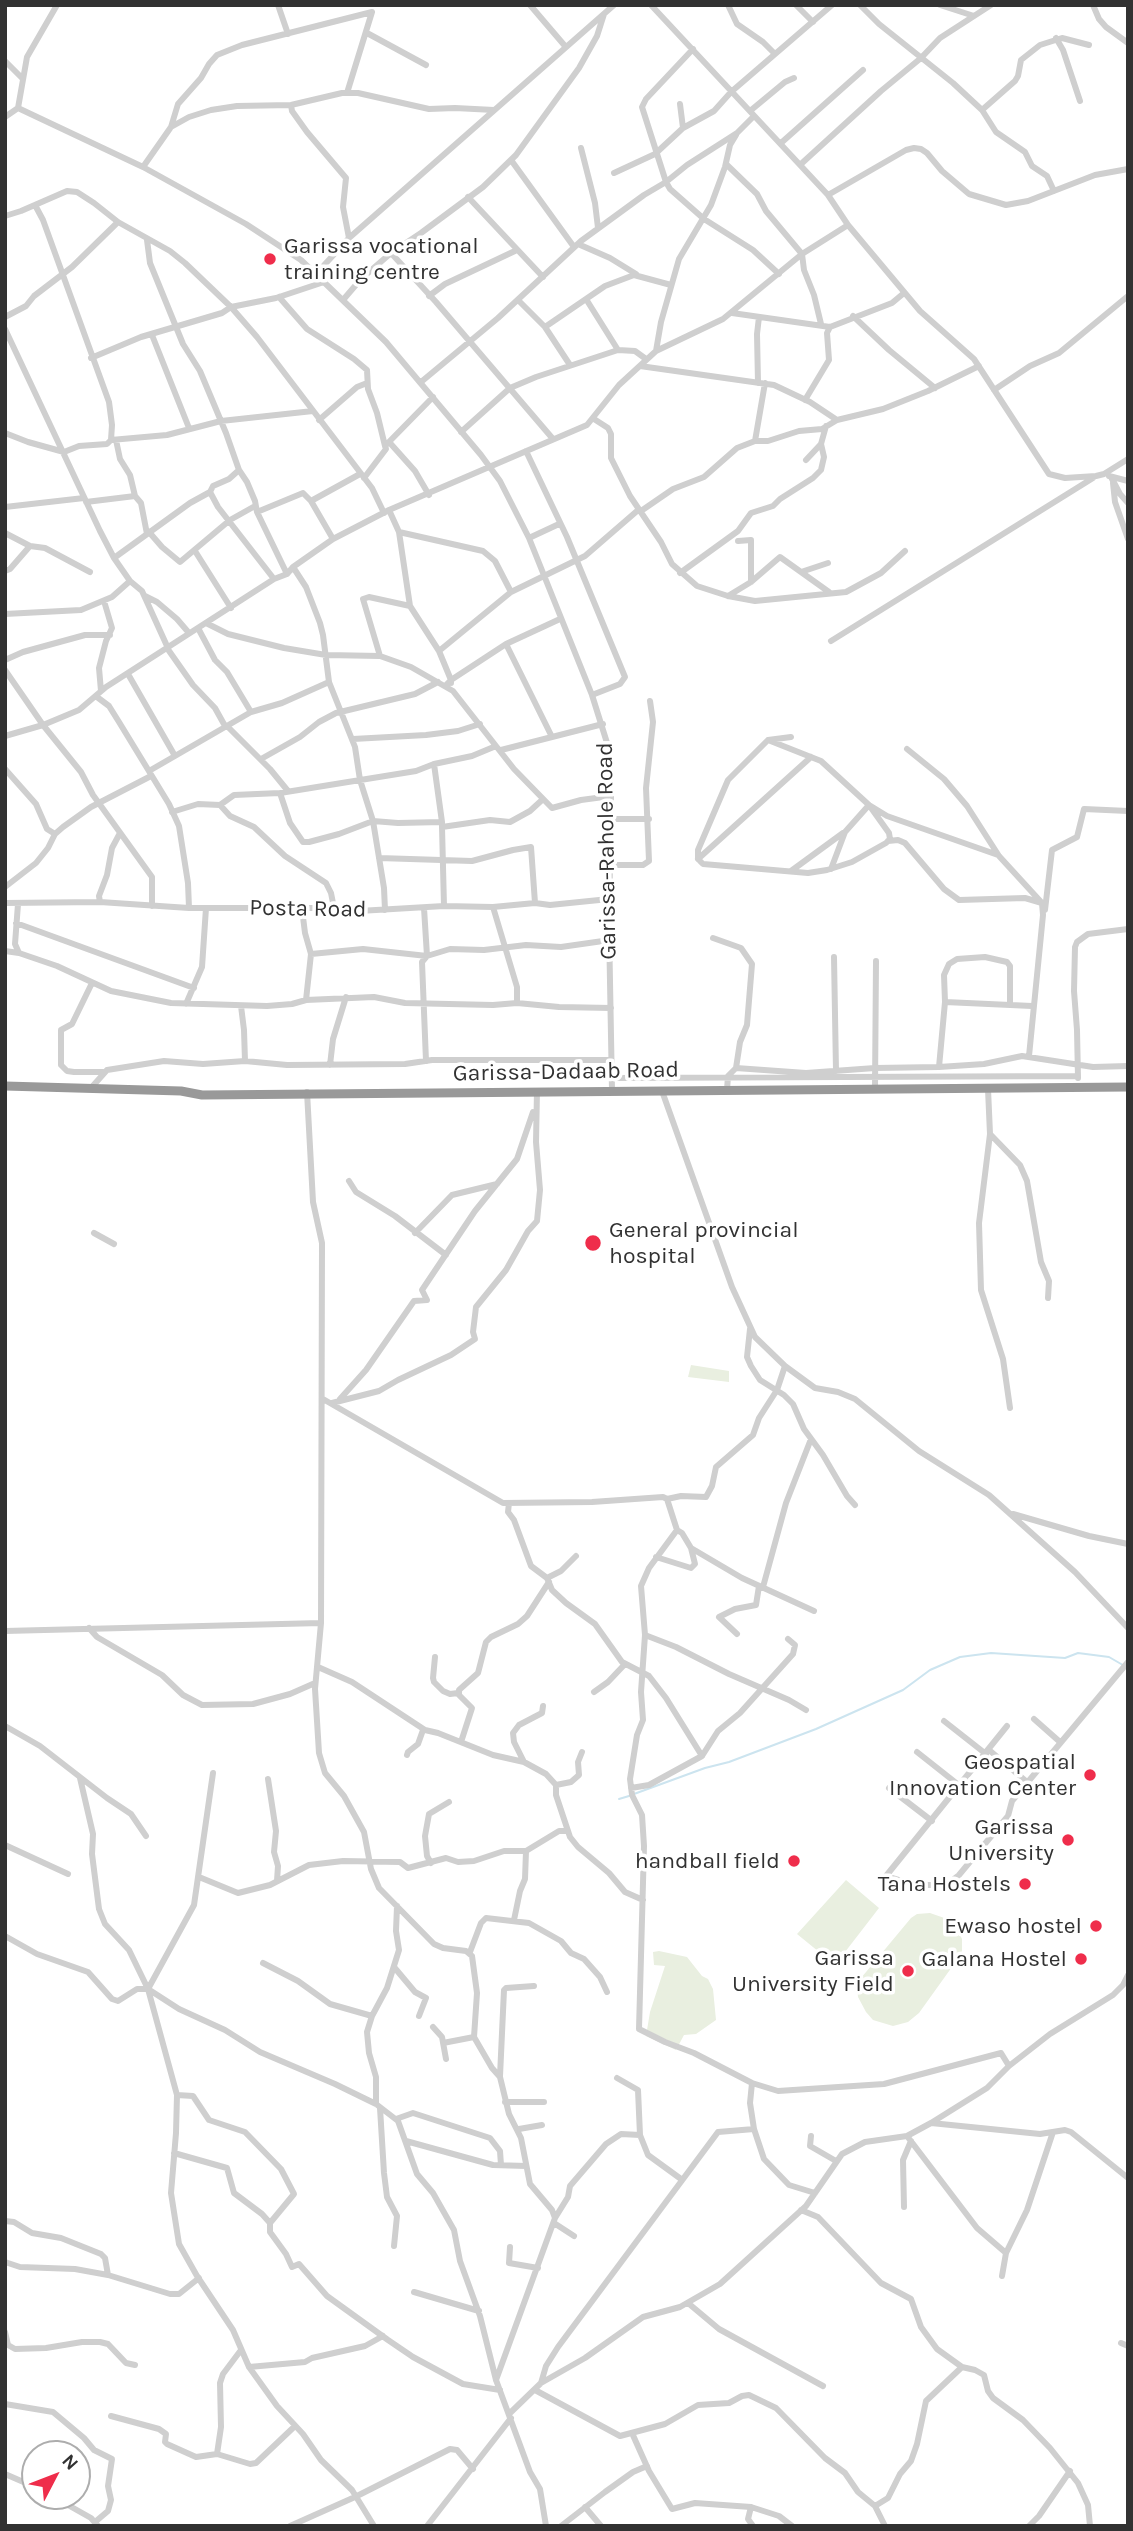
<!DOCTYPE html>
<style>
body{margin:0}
#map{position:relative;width:1133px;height:2531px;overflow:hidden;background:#fff;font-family:Karla,sans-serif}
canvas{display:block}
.frame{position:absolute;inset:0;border:7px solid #323232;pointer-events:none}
.north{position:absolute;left:21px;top:2440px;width:70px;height:70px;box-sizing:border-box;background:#fff;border:2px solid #adadad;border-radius:50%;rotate:48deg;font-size:19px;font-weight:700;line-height:28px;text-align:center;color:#323232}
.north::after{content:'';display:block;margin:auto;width:24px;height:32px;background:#ef2d4b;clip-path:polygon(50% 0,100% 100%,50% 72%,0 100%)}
</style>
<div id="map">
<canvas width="1133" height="2531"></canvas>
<div class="frame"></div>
<div class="north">N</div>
</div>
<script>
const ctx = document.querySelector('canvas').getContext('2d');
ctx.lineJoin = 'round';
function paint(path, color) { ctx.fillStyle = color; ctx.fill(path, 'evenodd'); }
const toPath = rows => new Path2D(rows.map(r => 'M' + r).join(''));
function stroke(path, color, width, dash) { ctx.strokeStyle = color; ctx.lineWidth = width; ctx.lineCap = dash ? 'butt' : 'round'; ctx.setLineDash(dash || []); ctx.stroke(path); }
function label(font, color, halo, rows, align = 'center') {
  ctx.font = font + ' Karla,sans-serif'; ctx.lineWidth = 7; ctx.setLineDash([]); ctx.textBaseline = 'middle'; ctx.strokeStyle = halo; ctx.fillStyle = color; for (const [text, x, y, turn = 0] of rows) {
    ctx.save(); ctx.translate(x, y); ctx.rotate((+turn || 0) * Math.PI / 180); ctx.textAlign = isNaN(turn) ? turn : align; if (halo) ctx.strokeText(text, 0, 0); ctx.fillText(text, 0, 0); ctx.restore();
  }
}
paint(toPath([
 [691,1365,729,1371,729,1382,688,1377],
 [846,1880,879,1908,835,1965,797,1934],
 [930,1913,950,1920,957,1928,962,1939,962,1953,919,2013,908,2022,893,2026,873,2020,866,2012,858,1997,857,1988,861,1978,911,1918,917,1914],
 [659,1951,687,1957,702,1976,708,1979,713,1989,716,2020,696,2034,684,2035,676,2050,646,2036,650,2012,665,1966,654,1965,653,1952]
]), '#e9efe0');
stroke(toPath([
 [634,1794,705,1768,729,1762,816,1729,903,1690,930,1670,960,1657,991,1653,1065,1658,1078,1653,1109,1657,1128,1668],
 [619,1799,629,1796]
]), '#cce4ef', 2);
stroke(toPath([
 [278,5,288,34],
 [530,5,565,46],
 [651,5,828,195,848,225,920,311,974,359,1049,474,1065,478,1096,476,1104,474,1128,459],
 [728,5,737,24,763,42,775,54],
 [796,5,813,22],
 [860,5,879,24,953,83,982,110,996,132,1025,152,1032,166,1047,176,1054,191],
 [940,5,974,16],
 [1093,5,1099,19,1106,27,1128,43],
 [367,33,426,65],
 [1056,38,1063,50,1080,101],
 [693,49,646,99,642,107,666,182,670,189,704,219,753,250,779,274],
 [5,61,22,78],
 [347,93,372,12],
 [680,104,683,128],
 [291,105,292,111,307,132,346,178,343,207,349,238],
 [18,108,143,167,246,224,301,260,386,342,481,455,500,481,529,538,592,695,608,746,611,796,609,927,612,1090],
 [982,110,1015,81,1018,76,1021,60,1040,45,1062,38,1089,45],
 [750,111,785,82,794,78],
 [5,117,18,108,27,57,57,5],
 [171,127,189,117,211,110,237,106,291,105,342,93,358,93,429,109,455,108,494,110],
 [781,143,863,70],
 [581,148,595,203,598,228],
 [511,160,574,247],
 [726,164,757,194,766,211,802,254,804,270,814,295,821,324],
 [801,164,881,91,921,58,940,38,991,5],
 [143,167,171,127,178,104,201,78,209,64,217,55,242,45,372,12],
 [614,173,655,154,683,128,714,111,731,92,832,5],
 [828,195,906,150,914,148,921,149,927,153,942,171,969,194,1006,205,1028,201,1095,175,1128,169],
 [468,197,543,277],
 [35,205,43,220,109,402,112,425,111,440],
 [5,216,21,211,67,191,77,192,94,203,118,222,170,251,185,263,231,307,257,337,372,488,384,513],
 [147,240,150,263,183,344,200,371,226,433,239,470,247,482,255,501,257,512,287,574],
 [578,244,610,258,636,274],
 [391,253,436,302,553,439],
 [316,274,349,238,614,5],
 [429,296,445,284,517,250],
 [279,297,307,329,354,359,367,370,368,389,377,413,385,446],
 [586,299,618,350],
 [343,300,361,279,391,253,421,233,483,187,516,155,579,68,597,36,604,14],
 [518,300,545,327,570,365],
 [732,313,830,327,892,303,904,293],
 [853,316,889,350,935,388],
 [5,317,26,306,34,296,72,267,118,222],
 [545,327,605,286,634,275,671,285],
 [5,329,100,531,114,558,130,581,142,591,167,646],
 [152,335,189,428],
 [656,351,661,322,679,259,711,205,725,167,730,145,736,135],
 [91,358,141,337,222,313,231,307,276,298,324,282],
 [640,366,774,385,810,402,837,420,883,409,928,391,979,366],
 [421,382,498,318,581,241,644,195,666,182,687,165,737,133,754,116],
 [758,383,757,334,759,317],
 [765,383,755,441,768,441,799,431,822,429,837,420],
 [994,390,1030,366,1059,353,1128,296],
 [805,400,829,360,827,333,830,327],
 [594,419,608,428,611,434,611,458,630,496,661,542,672,564,697,586,728,596,755,601,846,592,881,573,905,551],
 [319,420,357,387,367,383],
 [461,432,510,388,536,377,618,350,635,351,646,359],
 [5,433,28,442,64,452,79,446,107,444,111,440,167,435,221,421,313,411],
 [116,440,120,459,130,475,135,496,141,503,147,534],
 [390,443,415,471,429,495],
 [526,451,567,537,625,677,620,684,592,695],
 [806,460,821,444,826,426],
 [1109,476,1128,481],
 [1111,477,1120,494,1128,503],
 [364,478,386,449,385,446,433,397],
 [1113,483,1115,502,1128,539],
 [210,492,218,507,274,579],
 [311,501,360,474],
 [86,502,135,496],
 [5,507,84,498],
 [389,510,399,532,410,606,439,651,451,680,445,686],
 [257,512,303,493,311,501,333,539],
 [149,532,162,547,180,562,230,520,255,506],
 [399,532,483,551,495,561,511,592],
 [5,533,30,546,45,548,90,572],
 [529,538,559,524],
 [738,541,751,540,751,582],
 [195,551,231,608],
 [114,558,190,503,210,492,213,486,229,479,239,470],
 [293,567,306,587,320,623,323,635,329,682,355,747,360,780,373,821,384,888,385,910],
 [5,571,10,569,30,546],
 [801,572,828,563],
 [680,573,738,531,751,513,773,506,780,499,813,478,821,470,824,457,821,444],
 [145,596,157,602,177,619,189,633],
 [728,596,751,582,780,557,829,592],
 [5,614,81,610,112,597,130,581],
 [206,623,228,634,284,648,326,655,380,656,411,667,453,691,514,769,552,808,581,800,611,796],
 [198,628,215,660,227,672,251,712],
 [831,641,1093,478],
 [506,644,560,619],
 [167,648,193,685,215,708,225,726],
 [439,651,511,592,585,556,637,511,641,511,673,489,704,477,737,448,755,441],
 [380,656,363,599,369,597,410,606],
 [5,660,23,652,85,635,110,635],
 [5,670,43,725,81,772,93,795,152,877,152,906],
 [128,674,175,756],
 [451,683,451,680,506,644,552,737],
 [101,691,99,668,106,641,112,628,104,601],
 [97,697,109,706,119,722,169,804,179,826,188,883,189,908],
 [228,727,270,769,288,791],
 [5,736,43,725,79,710,106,687,274,579,287,574,293,567,333,539,389,510,587,425,619,385,656,351,723,319,802,254,848,225],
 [791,737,768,740,728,780,698,850,698,859,703,864,808,873,827,870,852,862,886,843,890,839,889,833,869,805,845,832,831,869],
 [353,739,426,735,458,731,480,724],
 [768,740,821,761,869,805,887,816,998,855],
 [907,749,944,779,967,806,999,856,1042,903,1043,915,1029,1056],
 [501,750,603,724],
 [261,759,300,737,319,722,336,713,415,694,438,682],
 [434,764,442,822],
 [5,769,36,804,47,829,55,834],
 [149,771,251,712,282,703,329,682],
 [280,793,290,823,303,842,309,842,339,834,373,821,398,823,442,822,442,827,490,820,510,822,530,811,542,800],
 [220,805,230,816,254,827,285,856,326,883,331,893,334,908],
 [172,812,198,804,220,805,234,795,280,793,416,771,434,764,472,756,496,746],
 [610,819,649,819],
 [442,827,444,906],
 [888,841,898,840,905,843,944,889,959,900,1025,898,1042,903],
 [379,858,472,861,513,850,531,847,535,903],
 [698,859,811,757],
 [610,865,643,865,649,861,646,788,653,722,650,701],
 [791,871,843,833],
 [5,887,36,863,48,848,55,834,63,827,91,807,151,776],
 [100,902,99,896,107,875,112,848,120,833],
 [5,903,100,902,189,908,334,908,359,911,444,906,493,907,535,903,550,905,609,899],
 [18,904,15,944,19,953],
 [493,907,517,987,517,1003],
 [424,908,427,956,422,962,426,1061],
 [302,909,305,933,311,954,306,1000],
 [1045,910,1052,850,1077,837,1084,809,1128,811],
 [16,923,194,988],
 [713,938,741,948,752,964,747,1025,740,1042,736,1068,728,1076,727,1090],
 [5,951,19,953,57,966,111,991,171,1003,267,1006,292,1004,306,1000,374,997,405,1003,493,1005,517,1003,559,1007,611,1008],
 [311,954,363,949,427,956,450,949,484,950,526,945,561,947,610,940],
 [834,957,836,1071],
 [92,983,72,1024,61,1030,61,1065,67,1071,74,1072,103,1072],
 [945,1002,1032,1006],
 [186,1004,202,967,206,908],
 [241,1006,244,1030,245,1061],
 [330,1065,333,1039,346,997],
 [939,1067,945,1002,944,975,949,964,957,959,985,957,1007,962,1010,966,1010,1005],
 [736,1068,806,1073,875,1068,939,1067,984,1064,1022,1056,1093,1067,1128,1066],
 [612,1078,1078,1076],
 [1078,1078,1077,1030,1074,991,1075,947,1077,942,1088,934,1128,929],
 [91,1088,107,1070,164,1061,203,1064,245,1061,287,1065,405,1064,432,1060,611,1060],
 [875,1089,876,961],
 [988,1089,990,1134,1020,1165,1027,1181,1041,1262,1049,1281,1048,1298],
 [662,1091,732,1287,755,1337,785,1366,815,1388,838,1392,855,1399,919,1451,989,1495,1075,1572,1128,1628],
 [307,1092,313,1202,322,1243,321,1623,315,1689,319,1753,325,1773,344,1796,364,1832,371,1869,379,1888,434,1944,443,1948,466,1951,472,1956,477,1993,474,2037,492,2068,500,2077,509,2114,521,2138,530,2184,552,2210,555,2218,496,2380],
 [990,1134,979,1223,981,1290,1003,1359,1010,1408],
 [349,1181,356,1192,395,1216,446,1255],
 [94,1233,114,1244],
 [415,1233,452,1195,497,1184],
 [750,1329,747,1357,751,1366,760,1380,784,1395,793,1404,804,1429,823,1455,847,1496,855,1505],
 [323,1399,503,1503,592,1502,663,1497,667,1499,681,1496,706,1497,712,1486,716,1467,753,1435,759,1418,777,1390,785,1366],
 [340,1399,366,1370,414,1301,427,1300,422,1290,475,1211,517,1159,533,1112],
 [332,1403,379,1391,398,1380,451,1355,475,1339,473,1332,476,1307,506,1270,528,1231,537,1221,540,1190,536,1142,537,1091],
 [667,1499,677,1530,682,1533,691,1548,742,1578,814,1611],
 [509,1503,508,1512,514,1520,531,1566,547,1578,552,1590,566,1603,595,1624,622,1662,649,1676,666,1698,702,1756],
 [1013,1514,1089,1536,1128,1544],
 [677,1530,649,1568,641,1586,645,1635,641,1692,643,1720,637,1735,630,1779,632,1795,642,1815,644,1846,639,2029,665,2042,694,2053,752,2083,750,2103,754,2129,764,2159,789,2185,815,2193],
 [656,1557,691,1568,695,1564,691,1548],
 [547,1578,561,1571,576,1556],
 [763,1587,786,1503,811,1439],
 [89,1628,97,1637,162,1675,183,1695,202,1705,253,1704,290,1694,315,1683],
 [5,1631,321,1623],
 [737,1634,719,1617,735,1609,756,1605,759,1586],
 [645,1635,676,1647,729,1674,789,1700,806,1710],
 [435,1657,433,1678,434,1682,443,1691,450,1694,458,1693],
 [318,1667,352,1682,425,1730,438,1733,493,1755,524,1762,546,1774,556,1785,556,1795,570,1837,578,1847,609,1873,625,1892,643,1900],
 [594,1692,608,1682,625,1664],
 [1034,1719,1060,1742],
 [944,1721,986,1754],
 [5,1726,40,1746,107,1798,131,1814,146,1836],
 [1007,1726,886,1876,916,1885,937,1885,950,1882,959,1875,1008,1816,1012,1801,1128,1662],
 [461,1742,472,1708,459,1695,459,1690,478,1673,486,1642,491,1637,518,1624,527,1616,549,1582],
 [989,1750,1027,1782],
 [917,1752,960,1786],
 [407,1755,408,1752,418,1744,423,1730],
 [524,1762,514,1742,513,1733,519,1725,542,1713,543,1706],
 [213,1773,194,1905,148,1989,177,2095,176,2133,171,2193,179,2244,197,2276,233,2330,249,2367,277,2406,303,2434,321,2460,352,2490,374,2526],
 [80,1778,93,1834,92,1854,99,1909,105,1924,129,1950,148,1989,179,2009,225,2030,260,2052,335,2084,376,2104,398,2121,417,2174,433,2193,454,2230,460,2261,480,2316,496,2380,530,2472,540,2489,546,2526],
 [268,1779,276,1831,274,1852,278,1866,277,1881],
 [556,1785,571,1782,579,1775,578,1762,582,1752],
 [631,1788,649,1785,702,1756,718,1731,740,1713,793,1654,795,1645,788,1639],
 [889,1788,932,1821],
 [5,1845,68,1874],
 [431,1863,427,1856,425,1836,429,1814,449,1802],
 [199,1877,238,1893,270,1885,309,1865,343,1861,400,1862,408,1868,446,1858,458,1862,474,1861,504,1851,526,1851],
 [514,1920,520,1891,525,1879,526,1851,559,1831,566,1831],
 [5,1936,37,1954,88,1972,112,1999,118,2001,137,1989,148,1989],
 [470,1952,481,1923,486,1918,529,1923,561,1941,571,1953,584,1959,600,1977,607,1992],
 [263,1963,298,1981,330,2004,372,2016],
 [394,1967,415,1992,426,1998,419,2016],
 [433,2027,442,2037,446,2059],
 [443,2043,474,2037],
 [500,2076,504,1990,506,1988,534,1986],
 [617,2078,638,2090,640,2135,648,2155,681,2179],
 [752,2083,778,2091,884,2084,1001,2053,1009,2066],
 [177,2095,193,2096,209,2120,245,2132,281,2169,294,2194,270,2223],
 [505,2102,544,2102],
 [376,2104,376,2077,369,2053,367,2032,372,2016,387,1988,399,1950,396,1931,397,1906],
 [380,2108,384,2173,387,2197,397,2216,394,2246],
 [396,2119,413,2113,490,2138,500,2151,501,2165],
 [931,2123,1040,2134,1065,2130,1071,2132,1128,2178],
 [519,2129,542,2125],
 [811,2136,810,2146,836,2161],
 [907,2136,977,2228,1006,2253],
 [406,2141,493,2165,526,2166],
 [174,2153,227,2168,234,2193,262,2214,270,2223,270,2232,286,2254,292,2267,299,2264,327,2296,388,2340,413,2357,463,2384,500,2390],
 [904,2207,903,2160,911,2141],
 [801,2210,818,2217,881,2283,911,2299,921,2327,937,2349,962,2367,975,2370,984,2375,988,2391,993,2398,1023,2420,1050,2448,1078,2483,1088,2505,1090,2526],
 [555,2218,568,2197,570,2186,606,2144,621,2134,640,2135],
 [5,2221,14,2222,32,2233,61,2238,101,2254,105,2258,108,2275],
 [554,2223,574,2236],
 [510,2247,509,2263,538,2268],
 [5,2262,20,2267,75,2269,108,2275,170,2294,179,2294,199,2278],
 [1002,2276,1006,2253,1027,2210,1053,2132],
 [414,2292,479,2311],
 [688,2303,719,2329,823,2386],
 [5,2332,8,2345,15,2349,46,2348,82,2342,100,2342,108,2344,126,2363,135,2365],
 [1121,2343,1128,2346],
 [249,2367,305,2362,312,2358,365,2346,383,2336],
 [541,2383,546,2366,558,2347,718,2132,754,2129],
 [535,2390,620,2436,665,2424,698,2405,729,2403,742,2396,749,2395,776,2408,825,2458,845,2473,858,2492,875,2506,885,2526],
 [5,2404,53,2412,84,2438,94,2450,112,2459,108,2486,111,2500,108,2511,95,2522],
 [509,2414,541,2383,585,2358,643,2317,680,2307,720,2284,806,2206,842,2154,865,2142,907,2136,931,2123,987,2088,1009,2066,1050,2034,1113,1995,1123,1985,1128,1975],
 [111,2416,159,2429,166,2434,165,2442,167,2444,196,2457,217,2454,221,2427,220,2383,223,2374,241,2350],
 [632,2433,649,2471,672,2509,695,2503,751,2507,779,2516,792,2526],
 [217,2454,250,2464,256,2463,295,2426],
 [5,2474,35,2487],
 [52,2496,91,2518,98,2526],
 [875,2506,888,2498,900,2474,911,2461,917,2444,926,2401,962,2367],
 [585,2507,601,2526],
 [751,2507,748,2519,753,2526],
 [290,2526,355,2497,450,2449,457,2450,473,2469],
 [427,2526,511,2418],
 [561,2526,605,2492,633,2472,647,2466],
 [1029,2526,1039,2516,1070,2471]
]), '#cfcfcf', 6);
stroke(toPath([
 [5,1086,181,1091,202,1095,1128,1087]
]), '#999', 9);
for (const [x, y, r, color] of [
 [270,259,7,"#ef2d4b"],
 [593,1243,9,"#ef2d4b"],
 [1090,1775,7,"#ef2d4b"],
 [1068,1840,7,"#ef2d4b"],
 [794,1861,7,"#ef2d4b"],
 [1025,1884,7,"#ef2d4b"],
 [1096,1926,7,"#ef2d4b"],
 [1081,1959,7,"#ef2d4b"],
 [908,1971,7,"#ef2d4b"]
]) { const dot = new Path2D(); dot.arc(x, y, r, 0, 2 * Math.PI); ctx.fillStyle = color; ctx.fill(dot); stroke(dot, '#fff', 2.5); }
label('23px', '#323232', '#fff', [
 ["Garissa vocational",284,246,"left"],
 ["training centre",284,272,"left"],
 ["General provincial",609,1230,"left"],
 ["hospital",609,1256,"left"],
 ["Geospatial",1076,1762],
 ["Innovation Center",1076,1788],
 ["Garissa",1054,1827],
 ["University",1054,1853],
 ["handball field",780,1861],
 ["Tana Hostels",1011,1884],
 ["Ewaso hostel",1082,1926],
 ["Garissa",894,1958],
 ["University Field",894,1984],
 ["Galana Hostel",1067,1959]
], 'right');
label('23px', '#323232', '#fff', [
 ["Garissa-Rahole Road",607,851,-91],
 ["Posta Road",308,909,1],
 ["Garissa-Dadaab Road",566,1072,-1]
]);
</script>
